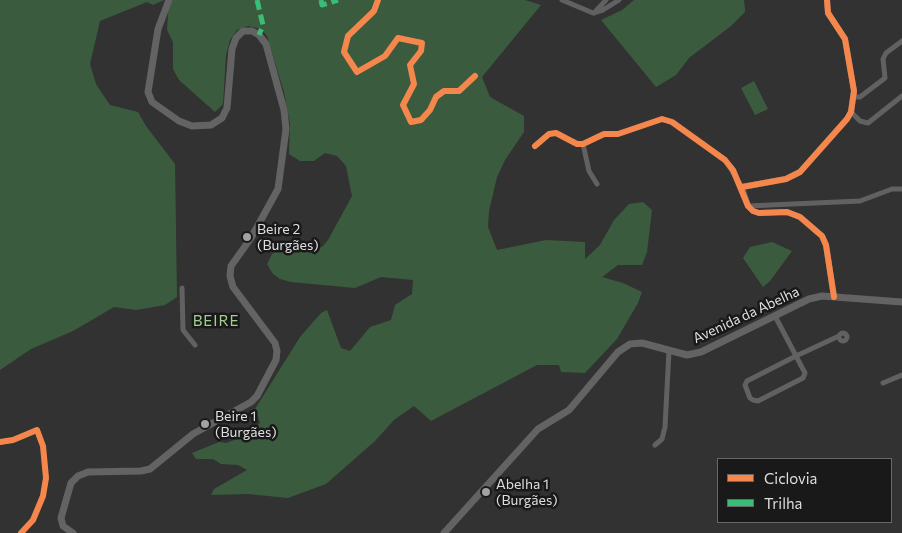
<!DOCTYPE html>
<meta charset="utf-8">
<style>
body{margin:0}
#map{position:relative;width:902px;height:533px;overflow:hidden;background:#323232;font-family:Commissioner,sans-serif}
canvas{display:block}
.legend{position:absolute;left:717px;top:458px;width:175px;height:65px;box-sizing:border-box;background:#19191a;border:1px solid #68686a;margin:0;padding:6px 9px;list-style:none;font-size:15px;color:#dfdfe1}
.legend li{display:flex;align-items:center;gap:10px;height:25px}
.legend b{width:25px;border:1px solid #68686a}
</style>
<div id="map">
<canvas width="902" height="533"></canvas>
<ul class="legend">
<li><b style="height:6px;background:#f5874c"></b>Ciclovia</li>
<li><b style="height:6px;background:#3abd76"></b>Trilha</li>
</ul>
</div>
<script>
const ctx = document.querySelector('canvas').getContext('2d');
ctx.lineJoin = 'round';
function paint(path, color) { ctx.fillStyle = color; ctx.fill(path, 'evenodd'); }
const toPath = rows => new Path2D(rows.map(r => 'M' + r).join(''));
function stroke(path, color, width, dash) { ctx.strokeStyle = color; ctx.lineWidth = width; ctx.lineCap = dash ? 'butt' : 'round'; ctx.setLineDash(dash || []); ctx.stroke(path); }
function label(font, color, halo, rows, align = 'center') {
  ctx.font = font + ' Commissioner,sans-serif'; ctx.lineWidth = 5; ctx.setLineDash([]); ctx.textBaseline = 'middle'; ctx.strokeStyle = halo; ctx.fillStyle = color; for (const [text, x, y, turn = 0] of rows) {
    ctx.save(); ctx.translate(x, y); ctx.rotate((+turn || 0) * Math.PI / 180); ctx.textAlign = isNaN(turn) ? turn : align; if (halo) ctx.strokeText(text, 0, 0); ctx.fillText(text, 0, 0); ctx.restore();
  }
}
paint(toPath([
 [0,0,164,0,153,5,147,2,100,21,90,64,96,84,110,105,138,112,146,126,175,164,177,297,165,305,136,310,114,307,73,331,31,349,0,370],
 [169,0,525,0,541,5,482,77,490,97,524,116,524,132,505,160,497,177,489,211,488,227,497,250,546,240,585,242,585,259,600,245,614,220,629,204,643,202,652,210,647,252,642,265,618,265,602,277,623,283,642,292,638,303,617,339,585,373,561,372,559,365,537,365,431,421,414,406,394,420,375,441,326,484,288,498,248,494,211,495,214,489,247,470,238,465,221,464,213,459,196,459,192,453,219,442,226,443,243,437,260,423,255,409,300,337,321,313,327,310,341,348,350,351,370,327,391,320,395,305,412,294,413,280,381,277,355,288,291,282,280,279,273,274,267,264,272,254,281,246,317,249,323,246,328,240,352,196,346,166,337,156,325,153,314,161,300,161,289,154,290,124,284,92,267,36,261,29,248,26,237,30,230,40,226,55,223,104,215,112,179,80,173,69,173,42,167,30],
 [634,0,744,0,745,9,745,12,731,26,689,58,676,75,656,87,601,20,622,10],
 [754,81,768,109,755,115,741,88],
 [772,242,792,251,770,281,763,287,743,258,750,247]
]), '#3b5b3e');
stroke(toPath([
 [562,0,593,13,603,10,619,0],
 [594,13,606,0],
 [854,97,860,97,885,78,883,59,886,53,902,41],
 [851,112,860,121,868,123,902,96],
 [583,144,589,171,597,184],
 [535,146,549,134,556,133,577,144,583,144,604,134,618,134,662,119,672,122,725,160,742,187],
 [748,206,860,201,892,189,902,189],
 [182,288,183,330,195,345],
 [775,316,796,356,805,373,803,378,758,401,753,400,750,398,745,385,747,381,796,356,839,336],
 '839 337a4 4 0 1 1 8 0a4 4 0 1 1-8 0Z',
 [883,383,902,375],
 [0,442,13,440,37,430,43,446,46,478,43,496,33,520,21,533],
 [655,445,662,439,665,427,669,351]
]), '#626161', 5);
stroke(toPath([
 [827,0,828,13,845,39,854,91,851,112,847,119,800,172,786,179,742,187,748,206,753,211,759,213,787,212,800,217,822,236,826,245,834,297]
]), '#626161', 6);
stroke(toPath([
 [73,533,63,526,61,518,71,483,78,476,88,472,141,471,150,469,193,434,251,402,257,396,276,360,277,351,275,343,233,287,230,276,231,266,251,238,278,189,286,129,284,110,266,44,259,35,252,31,243,31,236,38,232,49,227,108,222,118,211,125,192,126,179,121,152,102,148,92,158,29,169,0],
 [444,533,538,429,569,410,618,352,630,344,642,343,687,355,701,352,809,299,822,296,902,302]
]), '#636363', 7);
stroke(toPath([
 [257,0,263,25,259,35],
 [321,0,322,5,338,0]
]), '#3abd76', 5, [10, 5]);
stroke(toPath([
 [378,0,374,11,348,36,344,52,357,72,385,56,398,38,422,43,421,51,410,65,414,84,403,105,411,122,421,120,430,110,436,97,444,91,459,91,475,76],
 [535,146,549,134,556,133,577,144,583,144,604,134,618,134,662,119,672,122,725,160,733,170,748,206,753,211,759,213,787,212,800,217,822,236,826,245,834,297],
 [742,187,786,179,800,172,847,119,851,112,854,91,845,39,828,13,827,0],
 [0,442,13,440,37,430,43,446,46,478,43,496,33,520,21,533]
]), '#f5874c', 6);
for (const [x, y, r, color] of [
 [247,237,5,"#a2a2a4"],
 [205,424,5,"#a2a2a4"],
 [486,492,5,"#a2a2a4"]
]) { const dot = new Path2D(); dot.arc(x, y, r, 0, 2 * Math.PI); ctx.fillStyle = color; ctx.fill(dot); stroke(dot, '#19191a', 2); }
label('14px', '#dfdfe1', '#19191a', [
 ["Beire 2",257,229],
 ["(Burgães)",257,245],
 ["Beire 1",215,416],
 ["(Burgães)",215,432],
 ["Abelha 1",496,484],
 ["(Burgães)",496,500]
], 'left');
label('14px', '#dfdfe1', '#19191a', [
 ["Avenida da Abelha",746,315,-25]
]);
ctx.letterSpacing = '1px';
label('15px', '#a2cf8f', '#19191a', [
 ["BEIRE",216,321]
]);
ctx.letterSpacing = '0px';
</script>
